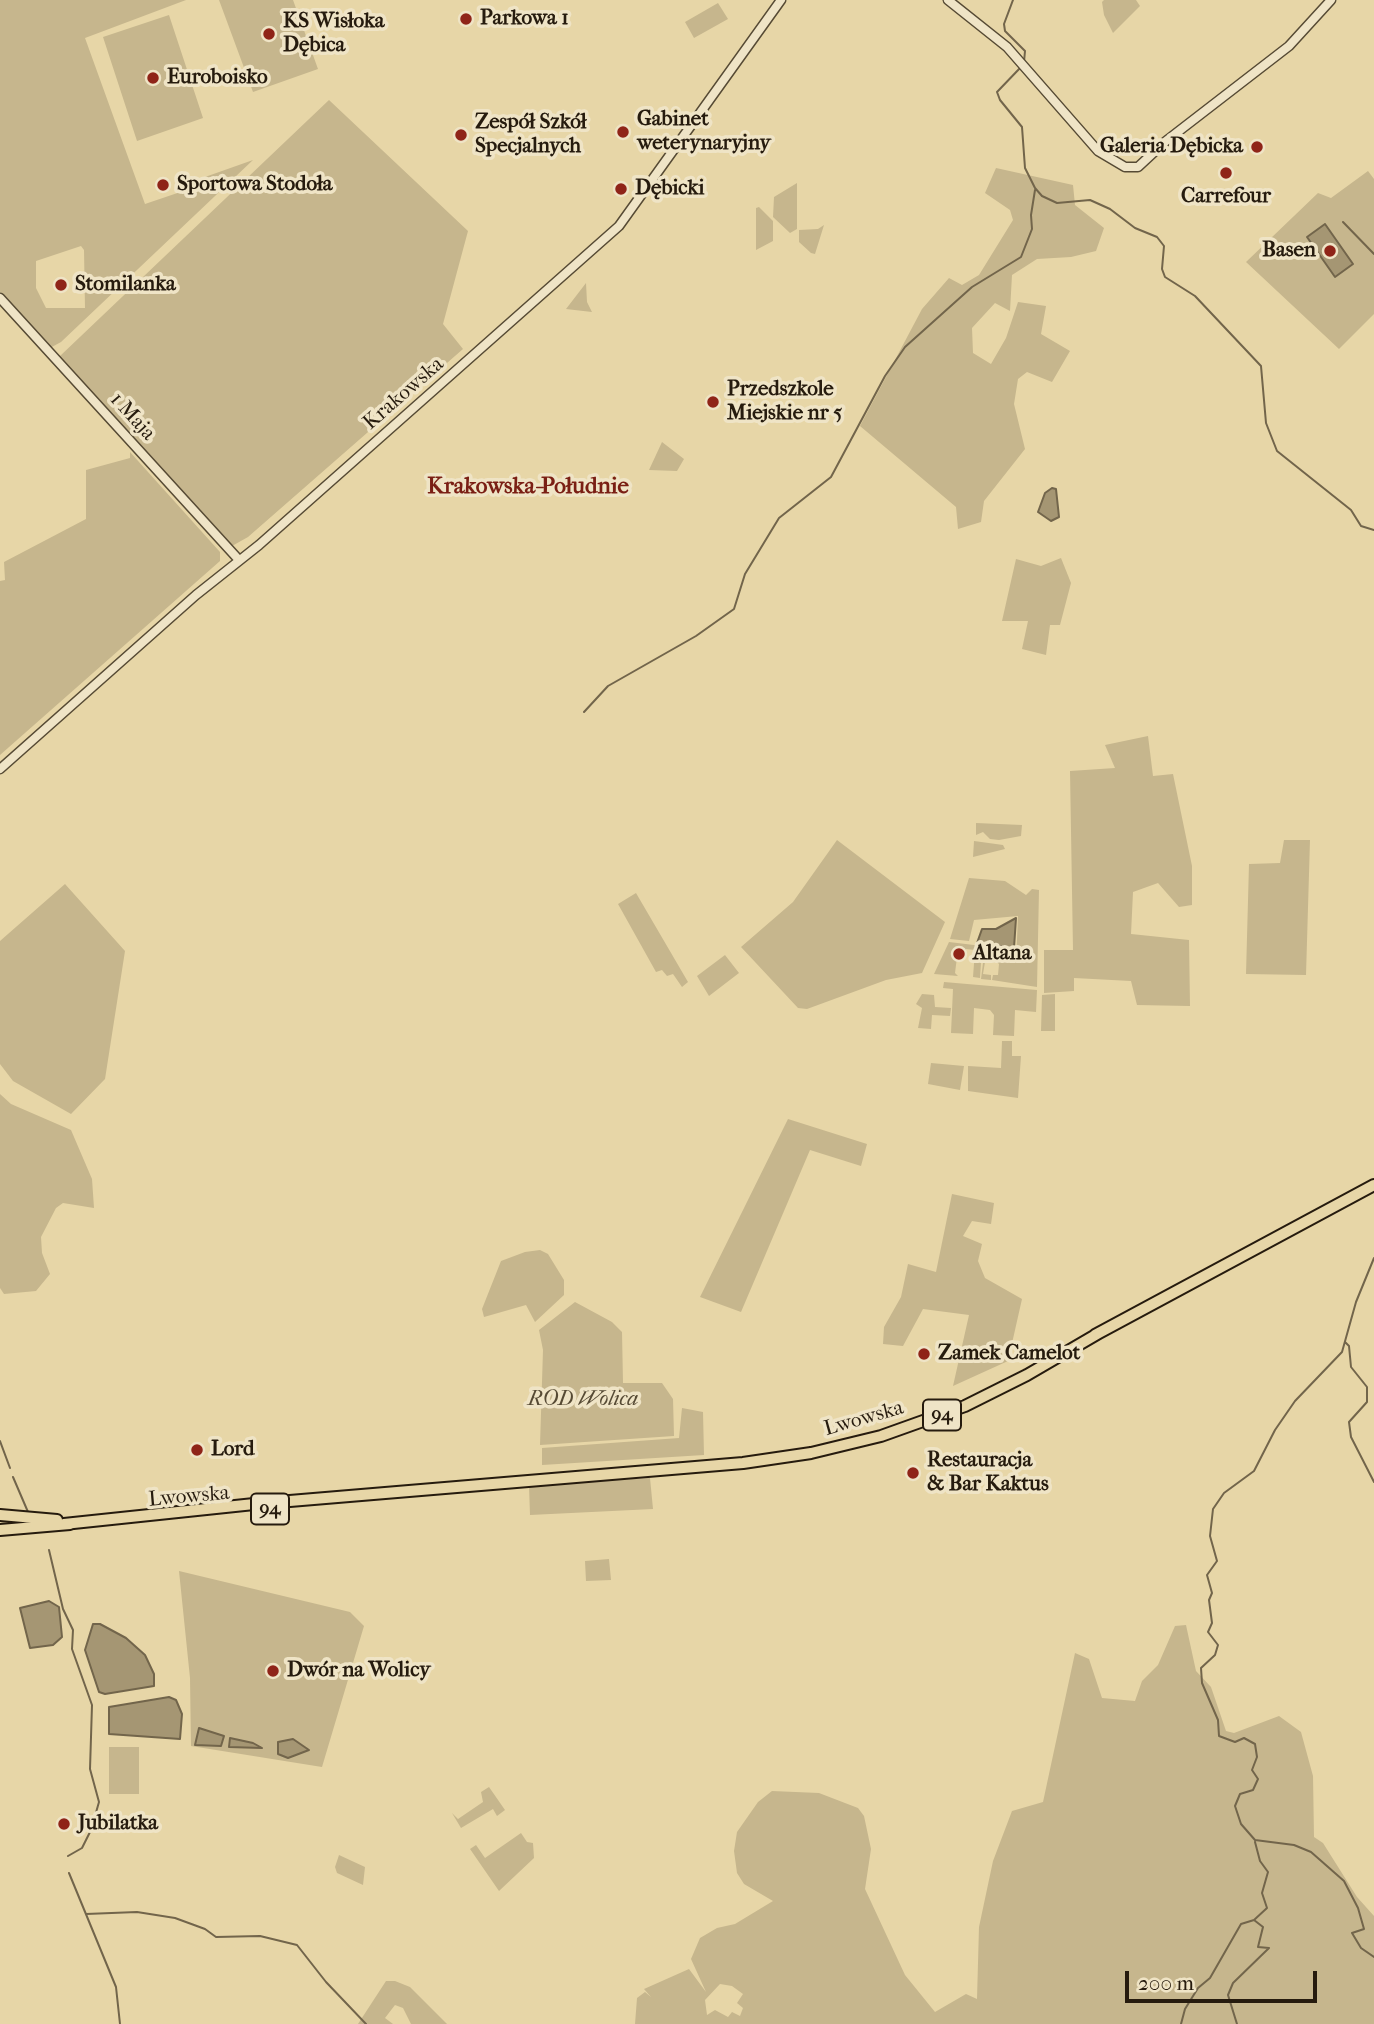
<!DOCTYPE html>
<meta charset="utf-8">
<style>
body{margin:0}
#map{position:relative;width:1374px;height:2024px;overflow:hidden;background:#e7d6a7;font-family:"IM FELL French Canon",serif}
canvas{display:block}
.scale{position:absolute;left:1125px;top:1971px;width:192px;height:32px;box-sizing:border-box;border:4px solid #261b0e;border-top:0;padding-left:9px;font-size:21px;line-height:24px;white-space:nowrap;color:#261b0e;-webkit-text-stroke:5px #efe4c6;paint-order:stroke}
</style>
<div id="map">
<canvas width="1374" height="2024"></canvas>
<div class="scale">200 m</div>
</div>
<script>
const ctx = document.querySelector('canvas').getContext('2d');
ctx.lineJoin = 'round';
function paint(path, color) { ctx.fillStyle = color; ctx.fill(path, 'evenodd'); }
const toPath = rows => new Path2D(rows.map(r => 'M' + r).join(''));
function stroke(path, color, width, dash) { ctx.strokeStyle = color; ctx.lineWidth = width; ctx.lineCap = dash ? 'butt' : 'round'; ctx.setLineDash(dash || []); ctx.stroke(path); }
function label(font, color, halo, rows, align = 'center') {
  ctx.font = font + ' "IM FELL French Canon",serif'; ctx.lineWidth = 7; ctx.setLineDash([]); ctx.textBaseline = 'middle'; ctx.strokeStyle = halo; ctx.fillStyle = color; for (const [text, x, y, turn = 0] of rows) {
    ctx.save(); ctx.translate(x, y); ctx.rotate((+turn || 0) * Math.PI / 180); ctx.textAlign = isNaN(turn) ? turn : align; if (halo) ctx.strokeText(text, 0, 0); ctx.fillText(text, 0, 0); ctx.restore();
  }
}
paint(toPath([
 [0,0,186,0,85,38,145,204,207,183,205,177,253,160,61,342,50,348,0,292],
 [81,246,84,250,85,308,46,308,36,288,36,261],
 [219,0,293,0,318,69,253,92],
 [1104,0,1136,0,1140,6,1113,33,1104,15,1102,2],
 [718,3,728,19,694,38,685,22],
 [169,15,203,118,137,141,103,37],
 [329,100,468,231,443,324,463,349,248,537,232,546,60,356],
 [996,168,1073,185,1075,205,1104,228,1096,251,1071,257,1037,259,1012,275,1010,311,995,303,972,328,973,353,991,364,1006,338,1018,302,1046,306,1041,334,1070,351,1052,382,1027,372,1018,379,1014,404,1025,449,984,501,981,522,958,529,956,507,860,426,922,309,949,278,962,285,979,275,1013,220,1010,210,985,193],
 [1368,171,1374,179,1374,314,1339,349,1246,262,1318,193,1331,198],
 [797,183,797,229,790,233,773,217,774,197],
 [759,207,773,221,773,241,756,250,756,208],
 [824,225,815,254,811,253,799,242,799,230,818,229],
 [586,283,587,302,592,312,566,309],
 [662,442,684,459,677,471,649,470],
 [130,452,220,552,220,561,0,755,0,581,5,580,4,562,86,519,86,470,130,458],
 [1061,558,1071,583,1060,625,1050,625,1046,655,1022,649,1028,621,1002,621,1016,559,1041,566],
 [1148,736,1153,776,1173,774,1192,866,1192,905,1179,907,1158,883,1133,892,1131,934,1189,940,1190,1006,1137,1005,1131,981,1074,978,1074,991,1044,993,1044,950,1073,950,1070,771,1115,768,1105,745],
 [976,823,1022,825,1021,836,999,840,990,839,983,832,976,835],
 [837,840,945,922,922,973,886,980,807,1009,798,1008,741,947,793,902],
 [1284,840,1310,840,1306,975,1246,974,1249,864,1280,863],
 [974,841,1003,845,1005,849,973,857],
 [969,878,1005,881,1026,895,1032,889,1039,890,1037,987,992,980,993,975,998,975,999,964,995,960,985,962,983,974,991,975,991,980,981,979,985,947,1015,950,1016,962,1018,916,974,920,969,941,950,939],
 [65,884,125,951,105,1079,71,1114,13,1081,0,1064,0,941],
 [636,893,688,982,682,987,673,974,667,976,662,970,656,972,618,904],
 [949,942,982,946,980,978,973,977,975,950,966,949,965,957,957,957,955,973,958,976,934,974],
 [725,955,739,973,709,996,697,976],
 [944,982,1037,990,1036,1012,1015,1010,1014,1036,993,1035,994,1015,990,1010,974,1008,973,1034,951,1033,953,989,943,988],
 [922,994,934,995,935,1007,951,1008,950,1016,932,1015,931,1029,918,1028,922,1008,916,1004],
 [1055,994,1055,1031,1041,1031,1042,995],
 [1002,1041,1012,1041,1012,1056,1021,1056,1018,1098,968,1091,968,1066,1001,1068],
 [931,1063,964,1066,960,1090,928,1084],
 [0,1094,11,1104,71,1130,92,1179,94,1208,63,1203,56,1208,41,1237,42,1253,50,1274,36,1291,4,1294,0,1288],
 [788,1119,867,1144,861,1166,810,1150,741,1312,700,1297],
 [952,1194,994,1203,991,1224,972,1221,963,1236,982,1244,978,1261,985,1278,1022,1299,1008,1361,953,1386,969,1315,923,1309,903,1346,883,1344,884,1327,901,1297,908,1264,936,1272],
 [540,1250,548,1254,564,1280,564,1295,535,1322,526,1305,484,1317,482,1309,501,1261,525,1252],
 [575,1302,612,1322,622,1332,623,1383,662,1383,673,1399,674,1436,540,1445,543,1350,539,1330],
 [682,1408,703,1412,704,1455,542,1465,542,1448,679,1438],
 [650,1478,653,1509,530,1515,529,1485],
 [609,1559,611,1580,586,1581,585,1561],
 [179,1571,350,1612,364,1626,322,1767,191,1746,190,1678],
 [1186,1625,1196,1671,1211,1687,1226,1731,1234,1733,1279,1716,1301,1732,1313,1776,1314,1837,1323,1843,1357,1897,1374,1916,1374,2024,635,2024,637,1998,645,1992,651,1997,644,1989,689,1969,706,1992,691,1959,700,1938,717,1928,735,1924,773,1901,744,1884,737,1873,734,1851,737,1832,758,1802,772,1791,819,1793,858,1808,864,1816,871,1849,865,1889,905,1975,935,2012,966,1994,977,1999,979,1927,993,1861,1012,1811,1043,1802,1075,1653,1089,1659,1102,1698,1135,1701,1142,1681,1158,1665,1175,1626],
 [720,1984,732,1986,743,1994,737,2003,743,2008,740,2016,732,2012,728,2017,715,2010,707,2015,705,2000],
 [109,1747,139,1747,139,1794,109,1794],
 [489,1787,505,1810,497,1816,493,1809,461,1828,452,1813,458,1819,483,1802,481,1792],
 [521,1833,527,1842,533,1843,534,1858,499,1891,470,1849,476,1845,485,1858],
 [339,1855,365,1867,363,1885,337,1873,335,1867],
 [386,1981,395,1981,410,1987,447,2024,411,2024,403,2008,395,2005,385,2018,393,2024,358,2024]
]), '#c6b68d');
const water = toPath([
 [1325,224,1353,264,1335,277,1307,237,1325,224],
 [1052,488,1056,489,1059,517,1051,521,1038,512,1045,493,1052,488],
 [1016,918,1014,948,977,943,982,929,996,929,1016,918],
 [49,1601,59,1607,62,1637,53,1645,30,1648,20,1608,49,1601],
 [93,1624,100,1624,126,1638,145,1655,154,1674,154,1686,105,1694,99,1692,85,1650,93,1624],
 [169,1697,176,1700,182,1714,180,1739,109,1734,109,1707,169,1697],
 [199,1728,224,1736,221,1746,195,1745,199,1728],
 [230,1738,253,1743,262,1748,229,1747,230,1738],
 [293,1739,309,1750,288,1758,278,1754,278,1742,293,1739]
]);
paint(water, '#a59673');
stroke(water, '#72654b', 2);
stroke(toPath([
 [1013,0,1004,24,1005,31,1025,51,1024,62],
 [1021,67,997,92,1000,100,1022,127,1025,168,1035,188,1042,196,1057,203,1090,200,1110,209,1135,228,1157,237,1164,246,1162,269,1165,277,1195,296,1261,366,1266,423,1277,451,1351,510,1361,526,1374,530],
 [1343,222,1374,254],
 [584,712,608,686,696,636,734,609,745,574,779,518,831,477,885,376,905,347,972,287,1021,257,1032,229,1031,215,1035,190],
 [1374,1258,1356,1302,1342,1352,1295,1401,1275,1430,1254,1471,1224,1493,1213,1509,1210,1536,1217,1561,1207,1575,1212,1593,1209,1600,1212,1623,1208,1632,1218,1645,1215,1655,1201,1668,1202,1683,1218,1720,1219,1736,1235,1742,1244,1738,1255,1744,1257,1757,1252,1770,1258,1779,1253,1790,1240,1794,1235,1806,1241,1824,1255,1840,1294,1845,1311,1852,1344,1881,1358,1908,1364,1929,1352,1933,1361,1948,1374,1957],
 [1345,1342,1349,1346,1351,1367,1367,1387,1367,1402,1349,1422,1351,1437,1374,1482],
 [0,1441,10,1468],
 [13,1477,28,1512],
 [49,1550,63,1609,73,1630,72,1649,92,1705,90,1769,99,1802,91,1830,82,1848,68,1856],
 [69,1873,116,1987,120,2024],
 [86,1914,137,1912,175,1918,205,1929,216,1937,260,1936,297,1945,326,1982,366,2024],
 [1181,2024,1185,2009,1198,1988,1210,1978,1241,1924,1254,1920],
 [1237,2024,1228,1995,1233,1983,1269,1948,1258,1947,1263,1927,1254,1920,1267,1908,1262,1893,1268,1872,1260,1861,1255,1842]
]), '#72654b', 2);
const tertiary = toPath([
 [948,0,1007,47,1098,151,1125,167,1138,167,1166,141,1289,46,1331,0],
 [0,298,239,560],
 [0,769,196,595,259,545,619,226,781,0]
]);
const primary = toPath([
 [1095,1335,1374,1185],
 [0,1515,57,1520],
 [64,1524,254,1504,743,1463,811,1453,881,1436,965,1406,1027,1375,1099,1333],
 [0,1530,70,1524]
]);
stroke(tertiary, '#564a34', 11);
stroke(primary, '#261b0e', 14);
stroke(tertiary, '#efe4c6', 8);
stroke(primary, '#e7d6a7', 10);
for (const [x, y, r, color] of [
 [466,19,7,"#8f2418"],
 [269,34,7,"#8f2418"],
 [153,78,7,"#8f2418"],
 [623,132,7,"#8f2418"],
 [461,135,7,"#8f2418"],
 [1257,147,7,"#8f2418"],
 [1226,173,7,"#8f2418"],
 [163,185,7,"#8f2418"],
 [621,189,7,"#8f2418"],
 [1330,251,7,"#8f2418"],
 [61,285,7,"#8f2418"],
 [713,402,7,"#8f2418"],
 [959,954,7,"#8f2418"],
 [924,1354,7,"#8f2418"],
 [197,1450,7,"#8f2418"],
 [913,1473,7,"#8f2418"],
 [273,1671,7,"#8f2418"],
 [64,1824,7,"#8f2418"]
]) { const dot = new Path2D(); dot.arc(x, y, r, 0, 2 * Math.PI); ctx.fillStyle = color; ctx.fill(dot); stroke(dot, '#efe4c6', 2.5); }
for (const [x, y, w] of [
 [942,1415,38],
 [270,1509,38]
]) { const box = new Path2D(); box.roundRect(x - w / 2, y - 15.5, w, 31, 5); ctx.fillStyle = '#efe4c6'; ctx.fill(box); stroke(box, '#261b0e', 2); }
label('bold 19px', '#261b0e', null, [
 ["94",942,1415],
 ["94",270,1509]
]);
label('bold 21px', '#261b0e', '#efe4c6', [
 ["Parkowa 1",480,19],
 ["KS Wisłoka",283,22],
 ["Dębica",283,46],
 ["Euroboisko",167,78],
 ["Gabinet",637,120],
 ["weterynaryjny",637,144],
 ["Zespół Szkół",475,123],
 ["Specjalnych",475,147],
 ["Galeria Dębicka",1243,147,"right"],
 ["Sportowa Stodoła",177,185],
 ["Dębicki",635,189],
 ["Carrefour",1226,197,"center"],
 ["Basen",1316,251,"right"],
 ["Stomilanka",75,285],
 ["Przedszkole",727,390],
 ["Miejskie nr 5",727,414],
 ["Altana",973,954],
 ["Zamek Camelot",938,1354],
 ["Lord",211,1450],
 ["Restauracja",927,1461],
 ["& Bar Kaktus",927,1485],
 ["Dwór na Wolicy",287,1671],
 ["Jubilatka",78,1824]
], 'left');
label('21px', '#261b0e', '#efe4c6', [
 ["Krakowska",404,394,-41],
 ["1 Maja",132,417,48],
 ["Lwowska",864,1419,-16],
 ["Lwowska",189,1497,-5]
]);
label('italic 21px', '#564a34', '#efe4c6', [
 ["ROD Wolica",583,1400]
]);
label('bold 23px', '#7a1f14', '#efe4c6', [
 ["Krakowska-Południe",528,487]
]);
</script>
